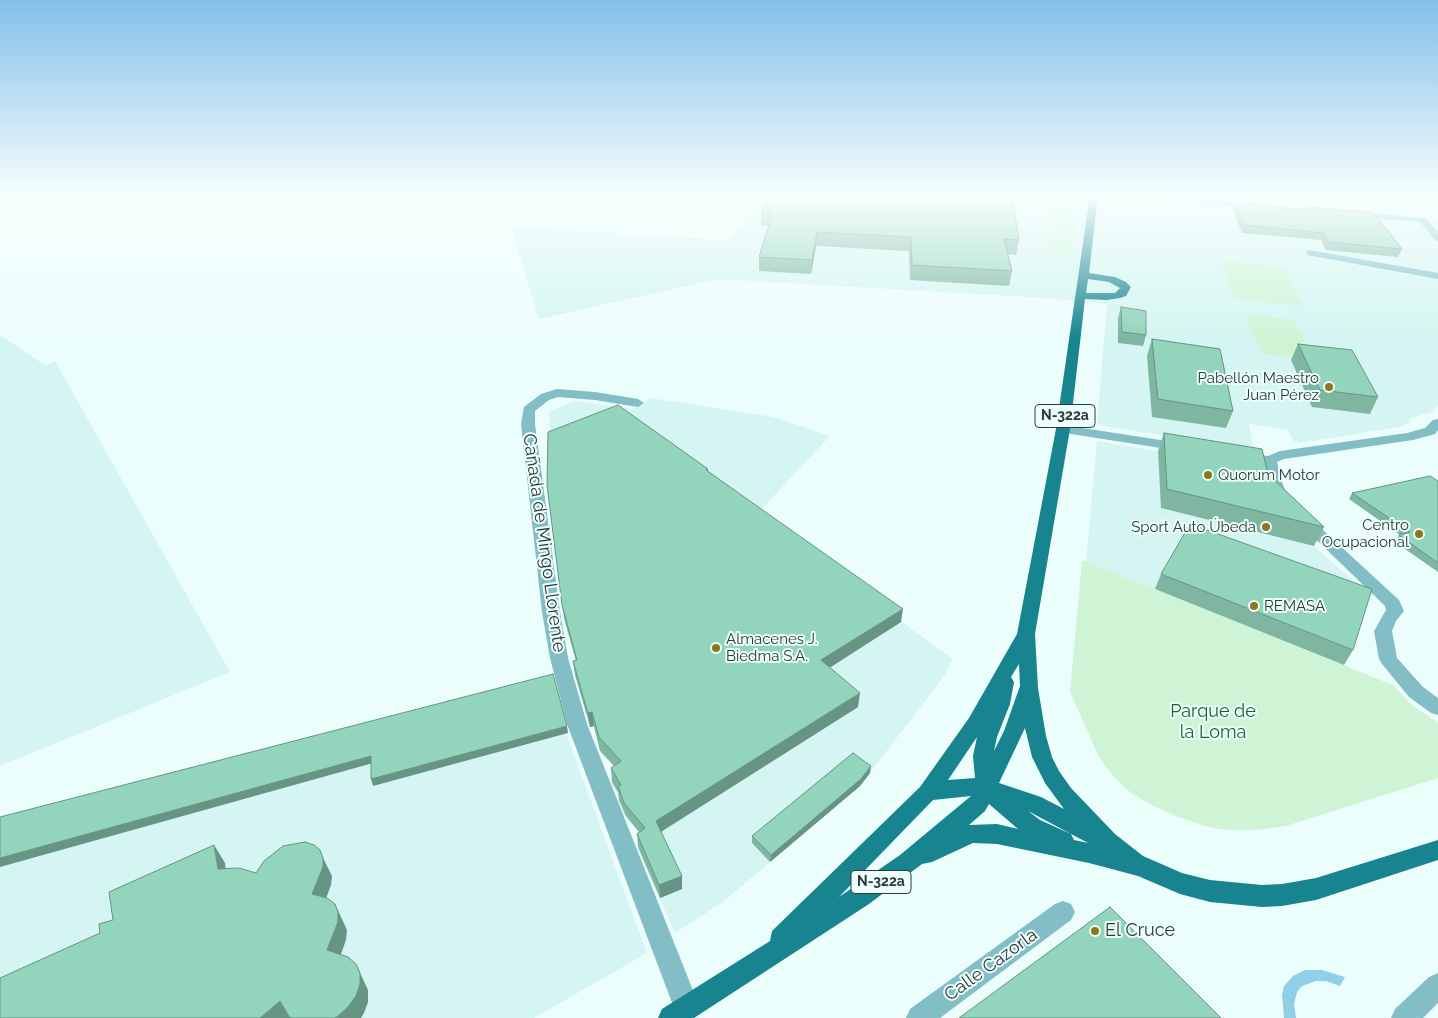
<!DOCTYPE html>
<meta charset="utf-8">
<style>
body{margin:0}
canvas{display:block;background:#ecfefc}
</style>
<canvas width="1438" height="1018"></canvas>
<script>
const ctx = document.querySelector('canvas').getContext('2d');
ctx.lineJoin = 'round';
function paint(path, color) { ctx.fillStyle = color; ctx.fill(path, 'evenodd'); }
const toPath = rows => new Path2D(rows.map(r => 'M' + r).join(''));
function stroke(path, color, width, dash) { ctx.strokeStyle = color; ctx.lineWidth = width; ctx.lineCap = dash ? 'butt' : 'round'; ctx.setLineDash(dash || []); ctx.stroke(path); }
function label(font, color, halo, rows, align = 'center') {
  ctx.font = font + ' Raleway,sans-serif'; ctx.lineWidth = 4; ctx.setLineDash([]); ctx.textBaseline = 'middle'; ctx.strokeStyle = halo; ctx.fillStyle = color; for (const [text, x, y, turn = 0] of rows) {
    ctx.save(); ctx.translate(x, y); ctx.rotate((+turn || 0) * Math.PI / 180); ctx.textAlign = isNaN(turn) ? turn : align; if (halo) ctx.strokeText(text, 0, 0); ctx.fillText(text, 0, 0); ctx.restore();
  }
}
paint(toPath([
 [811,195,1189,195,1438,219,1438,405,1432,412,1408,419,1411,422,1398,427,1301,443,1294,442,1288,430,1249,424,1254,450,1097,425,1107,304,1044,298,718,279,539,319,519,254,512,227,728,240,766,197,809,199],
 [0,335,46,366,55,361,230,672,0,766],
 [650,398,774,417,830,436,755,516,953,659,944,676,860,786,723,902,675,933,637,848,645,841,614,802,622,798,610,783,622,775,600,751,564,618,550,444,549,412,574,401,634,409],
 [1097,441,1254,467,1260,493,1314,546,1367,593,1344,665,1086,562],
 [555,680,566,733,647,953,534,1018,0,1018,0,825]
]), '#d4f5f1');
paint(toPath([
 [1055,195,1068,195,1072,258,1065,257,1044,243,1040,238,1054,238,1051,214],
 [1221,261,1284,267,1303,306,1235,299],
 [1245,315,1294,320,1313,360,1262,354],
 [1082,560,1393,685,1411,704,1438,723,1438,778,1286,826,1257,830,1226,830,1208,827,1178,817,1148,803,1131,793,1116,779,1105,766,1097,753,1070,692]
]), '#cef4d5');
paint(toPath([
 [1305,970,1322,970,1345,977,1340,986,1326,981,1316,981,1302,986,1297,992,1294,1004,1296,1018,1284,1018,1282,995,1284,986,1293,976]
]), '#8fcfe8');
paint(toPath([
 [1109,195,1155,195,1255,202,1259,205,1255,208,1113,197,1109,195],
 [1357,212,1426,218,1438,232,1438,241,1435,240,1420,222,1354,217,1354,213,1357,212],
 [1310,250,1438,273,1438,279,1307,255,1307,251,1310,250],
 [557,389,595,392,638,399,644,403,638,407,595,400,558,397,549,400,535,411,535,424,560,612,568,658,587,724,700,1008,694,1018,678,1017,674,1008,567,724,550,658,542,612,521,424,524,407,541,394,557,389],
 [1438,419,1438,430,1435,434,1413,440,1284,459,1277,462,1284,488,1291,499,1289,502,1284,503,1279,502,1270,488,1264,464,1240,460,1238,457,1245,453,1268,456,1280,451,1407,433,1425,428,1433,420,1438,419],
 [1063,425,1180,443,1187,447,1180,451,1058,432,1056,429,1063,425],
 [1305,516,1310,518,1399,600,1404,611,1396,621,1392,631,1397,658,1423,687,1438,698,1438,715,1431,713,1409,697,1382,664,1379,659,1374,631,1386,610,1385,606,1300,524,1297,521,1300,518,1305,516],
 [1063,901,1071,904,1075,912,1071,920,940,1018,906,1018,910,1009,1055,904,1063,901],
 [1438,973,1438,1003,1423,1018,1391,1018,1395,1009,1429,977,1438,973]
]), '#83bdc5');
paint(toPath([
 [1090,195,1098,195,1089,273,1115,277,1126,282,1131,287,1126,296,1120,298,1107,300,1085,299,1070,429,1035,634,1038,688,1046,736,1052,757,1059,771,1071,788,1115,834,1143,856,1182,873,1210,880,1262,885,1282,884,1316,878,1438,840,1438,860,1316,900,1282,906,1262,907,1210,902,1180,894,1138,876,1089,863,997,844,973,843,932,862,922,864,869,904,694,1018,658,1018,662,1009,770,941,772,931,920,787,969,718,1017,634,1056,429,1090,195],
 [1088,279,1109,282,1120,288,1115,293,1086,293,1088,279],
 [1019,664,1020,686,1004,731,994,751,997,737,1010,704,1014,682,1011,677,1019,664],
 [1025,728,1032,757,1045,783,1064,809,1041,797,999,783,1025,728],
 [977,737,973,756,975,778,948,780,977,737],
 [971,796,900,855,839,897,933,800,971,796],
 [989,804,1018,829,997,824,969,825,985,811,989,804],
 [1028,811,1088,843,1074,840,1071,834,1040,820,1028,811]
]), '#188490');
paint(toPath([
 [768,195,1019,240,1016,255,1008,254,1012,271,1009,286,910,280,909,251,816,246,811,274,759,271,759,257,769,226,761,225,761,212],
 [1236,203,1307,210,1308,207,1402,249,1398,257,1326,250,1321,240,1242,233,1233,210],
 [1121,307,1146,335,1143,346,1118,343,1118,318],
 [1152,339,1233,411,1226,428,1152,417,1147,356],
 [1298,344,1378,397,1370,414,1312,407,1291,360],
 [1164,433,1268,474,1324,527,1314,546,1161,508,1158,451],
 [708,469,708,471,901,622,829,667,858,707,661,832,682,889,660,898,638,847,637,834,639,832,626,816,619,800,618,792,612,782,611,768,614,766,600,751,594,726,590,727,589,723,575,675,573,661,576,661,564,618,547,485],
 [1438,481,1438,572,1395,542,1399,535,1400,535,1349,499,1352,493],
 [1161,574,1353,650,1344,665,1155,589],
 [870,773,860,786,770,862,752,843,752,836]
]), '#7eb6a2');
paint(toPath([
 [817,232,816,246,811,274,812,260],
 [903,609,901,622,820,674,821,660],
 [860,693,858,707,657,834,656,821],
 [592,712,594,726,590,727,588,713],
 [567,726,568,733,373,786,371,779],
 [371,756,373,763,0,867,0,858],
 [871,766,870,773,860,786,770,862,771,855],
 [214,845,225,863,228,888,218,869],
 [323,858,332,876,331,885,321,912,312,894],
 [682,876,682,889,660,898,659,885],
 [335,904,347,930,346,940,336,968,327,950],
 [356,964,368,990,368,1002,364,1013,361,1018,335,1018],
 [280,1001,290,1018,260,1018]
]), '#679484');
const building = toPath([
 [768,195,998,195,1012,196,1019,240,1004,239,1012,271,912,265,911,237,817,232,812,260,759,257,773,212,761,212,768,195],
 [1236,203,1310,210,1308,207,1373,212,1402,249,1329,242,1324,233,1245,225,1236,203],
 [1121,307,1146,311,1146,335,1122,332,1121,307],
 [1152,339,1220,349,1233,411,1158,399,1152,339],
 [1298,344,1352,350,1378,397,1320,390,1298,344],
 [618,405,708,469,706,470,903,609,821,660,860,693,656,821,682,876,659,885,637,834,645,828,624,803,618,786,621,785,611,768,621,761,599,737,592,712,588,713,587,710,573,661,577,660,562,605,547,485,548,432,618,405],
 [1164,433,1262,449,1268,474,1324,527,1167,489,1164,433],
 [1430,476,1438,481,1438,563,1399,535,1410,532,1352,493,1430,476],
 [1190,524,1372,589,1353,650,1161,574,1190,524],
 [553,674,567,726,371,779,371,756,0,858,0,817,553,674],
 [853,753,871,766,861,779,771,855,752,836,853,753],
 [305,842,314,845,320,850,323,858,323,867,312,894,327,898,335,904,338,912,338,922,327,950,348,957,356,964,360,973,360,984,356,996,348,1007,337,1017,335,1018,290,1018,280,1001,260,1018,0,1018,0,978,100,933,99,924,113,920,109,892,214,845,218,869,239,868,256,873,264,861,283,846,305,842],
 [1110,907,1221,1018,959,1018,1110,907]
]);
paint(building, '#93d4bc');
stroke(building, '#679484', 1);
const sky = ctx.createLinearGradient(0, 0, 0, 338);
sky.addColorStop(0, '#84bfe8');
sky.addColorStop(0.58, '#f6fffe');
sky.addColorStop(1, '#f6fffe00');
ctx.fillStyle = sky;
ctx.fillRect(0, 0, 1438, 338);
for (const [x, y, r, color] of [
 [1329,387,5,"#8d771b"],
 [1208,475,5,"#8d771b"],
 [1266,527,5,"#8d771b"],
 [1419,534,5,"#8d771b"],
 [1254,606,5,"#8d771b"],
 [716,648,5,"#8d771b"],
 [1095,931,5,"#8d771b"]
]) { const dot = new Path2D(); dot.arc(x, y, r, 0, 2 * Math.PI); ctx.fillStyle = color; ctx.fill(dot); stroke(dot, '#ecfefc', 2); }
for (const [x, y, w] of [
 [1065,416,60],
 [881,882,60]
]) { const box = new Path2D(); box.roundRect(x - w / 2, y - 11.5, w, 23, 4); ctx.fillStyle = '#ecfefc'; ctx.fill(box); stroke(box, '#303938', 1); }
label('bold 14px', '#303938', null, [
 ["N-322a",1065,416],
 ["N-322a",881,882]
]);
label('15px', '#303938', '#ecfefc', [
 ["Pabellón Maestro",1319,378],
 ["Juan Pérez",1319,395],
 ["Quorum Motor",1218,475,"left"],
 ["Centro",1409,525],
 ["Ocupacional",1409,542],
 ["Sport Auto Úbeda",1256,527],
 ["REMASA",1264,606,"left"],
 ["Almacenes J.",726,639,"left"],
 ["Biedma S.A.",726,656,"left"]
], 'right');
label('18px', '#303938', '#ecfefc', [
 ["Cañada de Mingo Llorente",544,543,82],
 ["Calle Cazorla",991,965,-36]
]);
label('18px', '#1a6233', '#ecfefc', [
 ["Parque de",1213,712],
 ["la Loma",1213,733]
]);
label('18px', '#303938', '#ecfefc', [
 ["El Cruce",1105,931]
], 'left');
</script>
